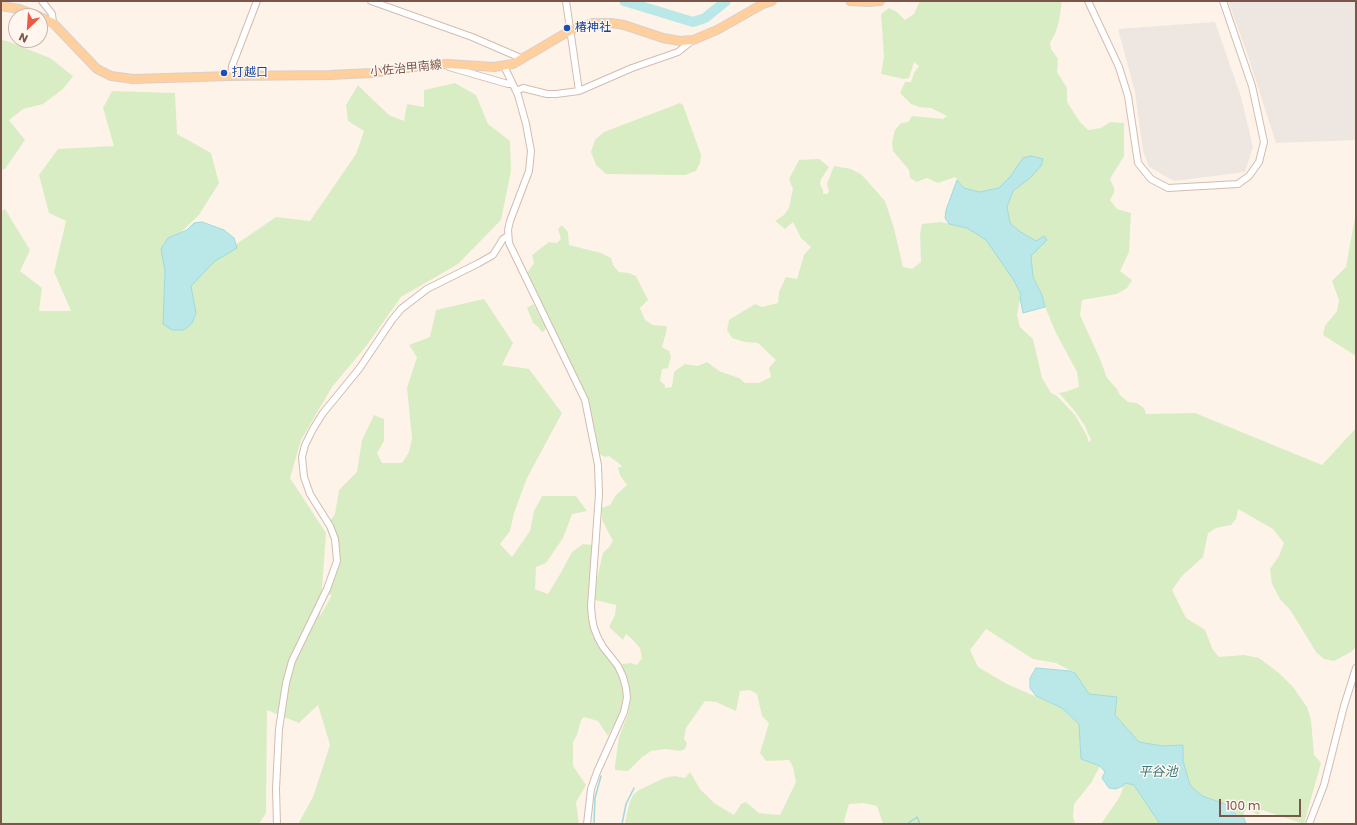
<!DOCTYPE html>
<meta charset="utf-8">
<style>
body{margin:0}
#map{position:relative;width:1357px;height:825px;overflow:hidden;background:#fef3e8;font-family:Poppins,sans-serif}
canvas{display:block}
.frame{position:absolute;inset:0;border:2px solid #7a5549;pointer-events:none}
.north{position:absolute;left:8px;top:8px;width:40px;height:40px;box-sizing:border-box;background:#fff7ef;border:1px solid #cab6ad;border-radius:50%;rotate:205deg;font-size:11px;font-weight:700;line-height:16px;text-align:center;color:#7a5549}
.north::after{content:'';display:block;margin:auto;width:14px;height:18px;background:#ef5845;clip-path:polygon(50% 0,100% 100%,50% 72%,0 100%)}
.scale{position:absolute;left:1219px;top:799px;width:82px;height:18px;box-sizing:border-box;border:2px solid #7a5549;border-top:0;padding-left:5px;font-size:12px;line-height:14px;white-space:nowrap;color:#7a5549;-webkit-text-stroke:3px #fff7ef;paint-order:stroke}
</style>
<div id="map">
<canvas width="1357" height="825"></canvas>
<div class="frame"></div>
<div class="north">N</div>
<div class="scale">100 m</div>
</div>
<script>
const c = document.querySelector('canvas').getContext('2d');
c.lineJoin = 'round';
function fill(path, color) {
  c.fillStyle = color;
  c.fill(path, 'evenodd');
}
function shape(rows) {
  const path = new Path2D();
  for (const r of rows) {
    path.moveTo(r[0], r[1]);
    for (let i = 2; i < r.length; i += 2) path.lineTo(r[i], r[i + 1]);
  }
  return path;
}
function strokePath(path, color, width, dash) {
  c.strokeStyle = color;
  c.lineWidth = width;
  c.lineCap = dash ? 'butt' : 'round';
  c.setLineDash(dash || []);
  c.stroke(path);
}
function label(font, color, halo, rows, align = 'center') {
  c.font = font + ' Poppins,"Noto Sans JP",sans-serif';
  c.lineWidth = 3;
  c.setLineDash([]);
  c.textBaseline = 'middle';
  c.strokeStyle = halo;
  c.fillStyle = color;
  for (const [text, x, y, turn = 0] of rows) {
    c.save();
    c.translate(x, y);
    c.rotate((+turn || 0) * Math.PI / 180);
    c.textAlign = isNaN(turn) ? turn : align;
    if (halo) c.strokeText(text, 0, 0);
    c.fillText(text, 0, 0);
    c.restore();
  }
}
fill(shape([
 [1228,1,1356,1,1356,140,1276,143,1247,53],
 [1215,22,1241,97,1253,147,1245,172,1174,181,1149,167,1143,151,1135,92,1118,29]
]), '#eee6e1');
fill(shape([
 [920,1,1062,1,1059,21,1055,34,1050,43,1051,49,1058,59,1057,72,1067,88,1067,102,1080,122,1088,130,1101,128,1110,122,1124,123,1124,156,1110,179,1114,188,1114,193,1110,200,1117,209,1131,213,1129,252,1120,271,1132,280,1127,288,1117,294,1082,300,1080,315,1100,359,1107,378,1117,389,1120,395,1128,402,1137,403,1144,408,1146,414,1195,413,1322,465,1356,428,1356,647,1351,652,1334,661,1324,659,1316,652,1291,611,1280,599,1272,584,1270,569,1279,556,1284,543,1273,529,1238,509,1236,519,1231,525,1216,528,1208,533,1203,557,1182,576,1172,590,1186,618,1205,630,1213,650,1219,657,1244,655,1259,658,1279,673,1293,687,1307,707,1311,720,1314,755,1321,763,1304,824,1262,810,1258,815,1247,808,1243,815,1237,816,1228,805,1202,796,1190,785,1183,761,1183,745,1163,746,1139,742,1115,715,1117,697,1089,694,1075,673,1056,663,1033,659,986,629,970,650,978,667,1007,684,1062,708,1079,724,1081,759,1100,766,1091,783,1074,804,1073,817,1075,824,883,824,877,806,864,803,849,804,844,821,847,824,625,824,629,804,633,795,639,790,664,778,675,776,685,778,690,772,700,789,714,803,734,815,741,804,746,802,759,813,780,815,796,782,793,767,789,760,766,761,760,753,769,723,762,716,757,694,750,690,740,691,736,711,716,702,705,701,686,728,684,739,687,743,685,749,680,751,666,749,651,751,642,757,628,771,615,770,615,765,619,737,628,714,631,697,628,683,622,664,631,663,637,665,642,658,640,648,633,640,626,634,623,640,609,627,615,615,616,605,595,600,594,597,596,583,603,553,609,547,613,541,602,520,602,508,610,505,616,495,627,485,620,475,618,468,622,466,609,456,605,457,599,454,595,431,586,399,527,273,534,263,532,255,549,242,557,243,561,239,558,229,562,225,568,232,569,245,601,253,611,258,613,265,619,272,629,273,636,276,648,300,640,308,645,320,653,325,667,326,666,333,662,347,669,351,671,357,668,368,662,369,660,381,665,385,665,388,672,387,674,372,685,364,697,366,707,362,719,371,739,378,745,383,759,383,771,377,769,368,776,360,758,343,745,342,732,338,727,330,729,320,755,304,762,307,778,303,779,292,786,277,797,279,804,255,811,247,801,238,793,222,785,229,775,221,784,215,789,208,793,189,789,179,799,160,819,159,829,167,821,179,820,184,823,190,823,194,827,194,829,191,827,184,834,166,851,169,861,174,885,201,894,228,903,267,912,269,921,262,920,235,922,224,941,222,967,228,986,240,1013,279,1021,294,1017,315,1020,327,1033,339,1042,378,1051,393,1057,396,1075,415,1087,436,1089,443,1091,440,1085,426,1074,410,1059,393,1068,391,1079,387,1077,372,1056,333,1045,307,1042,295,1033,277,1031,256,1047,240,1036,241,1019,231,1010,223,1007,207,1013,191,1030,178,1023,158,1010,177,999,188,979,192,964,188,955,177,938,183,927,178,917,182,910,178,909,170,893,151,892,142,895,130,901,123,908,122,912,116,943,119,947,116,931,108,919,107,911,104,900,93,905,82,911,82,914,73,919,66,914,62,909,78,904,79,881,74,884,57,881,14,889,8,897,12,905,20,914,14],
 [1,40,7,41,50,58,73,76,63,89,43,104,23,109,9,120,25,140,5,169,1,170],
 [455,83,476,95,488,124,510,141,511,171,501,220,458,264,401,297,367,345,332,387,301,440,290,478,326,533,320,616,332,595,327,594,339,563,330,521,335,514,339,490,357,472,362,440,374,415,384,419,384,441,377,453,382,463,402,463,409,452,412,438,407,388,417,357,409,345,430,337,436,310,484,299,513,343,502,365,529,369,562,413,527,478,514,513,510,531,500,544,512,557,530,531,534,511,542,496,576,496,587,511,572,514,563,538,546,563,536,567,535,589,548,594,559,576,572,552,583,544,593,545,589,613,593,636,602,651,612,662,623,685,623,707,608,736,598,721,584,717,581,720,577,735,573,742,573,766,586,785,576,802,579,824,298,824,313,797,330,745,318,705,299,723,267,710,266,813,259,824,1,824,1,211,5,209,30,250,20,271,42,288,39,311,71,311,54,272,66,221,49,213,39,175,58,149,114,146,103,108,112,91,175,93,177,134,211,153,219,183,199,215,179,234,163,244,182,329,195,317,185,286,210,262,276,217,310,221,356,154,364,131,348,121,346,105,358,85,369,96,389,115,404,121,407,104,424,107,424,90],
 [680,103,683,105,701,155,700,163,696,171,685,175,606,174,596,165,591,152,595,140,604,132],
 [1356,212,1356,356,1323,335,1325,326,1337,311,1339,300,1332,281,1346,267],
 [533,304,546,327,544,332,541,331,538,327,533,323,527,308],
 [1125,783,1134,785,1160,824,1101,824,1119,798]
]), '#d9edc4');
const water = shape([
 [1031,156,1043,159,1041,166,1030,178,1013,191,1007,207,1010,223,1019,231,1036,241,1044,236,1047,240,1031,256,1033,277,1042,295,1045,307,1023,313,1020,298,1021,294,1013,279,986,240,967,228,949,224,945,218,946,210,957,180,964,188,979,192,999,188,1010,177,1023,158,1031,156],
 [202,222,224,230,234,238,237,248,215,261,191,286,196,313,192,323,184,330,172,330,163,324,165,271,161,249,168,238,187,230,194,223,202,222],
 [1036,668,1070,671,1075,673,1089,694,1117,697,1115,715,1139,742,1163,746,1183,745,1183,761,1190,785,1202,796,1228,805,1237,816,1243,815,1246,824,1160,824,1134,785,1125,783,1123,786,1116,789,1109,788,1102,778,1105,772,1100,766,1081,759,1079,724,1062,708,1036,696,1030,688,1030,678,1036,668]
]);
fill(water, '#bae8e9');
strokePath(water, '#9fd9dc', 1);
strokePath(shape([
 [594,824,595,798,601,776],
 [622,824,626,804,634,788],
 [907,824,917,817,920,824]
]), '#9fd9dc', 1.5);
strokePath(shape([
 [624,1,693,22,705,18,726,1]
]), '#bae8e9', 10);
const minor = shape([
 [42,1,52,14,53,23],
 [371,1,472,37,523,59],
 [566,1,579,91],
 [1088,1,1119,67,1128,96,1138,163,1151,179,1168,188,1238,184,1249,176,1259,162,1264,142,1252,86,1223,1],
 [448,65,449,67,508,84,512,84],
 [504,66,518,95,526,124,531,151,529,171,510,221,508,230,509,243,585,400,598,465,599,494,591,606,592,618,594,628,598,638,603,647,618,666,623,677,626,688,627,698,624,712,597,772,591,789,587,824],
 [231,76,232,66,257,1],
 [516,91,523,88,547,94,556,94,579,91,632,68,678,52,693,40],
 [277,824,276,789,279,729,286,683,292,661,327,589,337,561,335,539,330,526,310,494,304,477,302,457,305,445,313,429,323,413,359,369,392,320,401,309,427,289,479,263,493,255,503,239,508,236],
 [1309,824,1324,785,1344,706,1356,668]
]);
const major = shape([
 [850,1,867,2,880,1],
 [1,6,19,9,38,16],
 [40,17,53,23,97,69,111,76,133,79,231,76,330,75,371,73,428,65,448,64,494,67,513,64,571,30,593,23,611,23,624,25,663,38,680,41,693,40,717,30,763,4,772,1]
]);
strokePath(minor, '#d4bbaf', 8);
strokePath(major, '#dacfcc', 10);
strokePath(minor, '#fff', 6);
strokePath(major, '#ffcf9d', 8);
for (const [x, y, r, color] of [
 [567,28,4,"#1a4fb4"],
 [224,73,4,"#1a4fb4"]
]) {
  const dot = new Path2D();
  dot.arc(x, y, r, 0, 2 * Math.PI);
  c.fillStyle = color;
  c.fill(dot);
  strokePath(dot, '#fff7ef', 1.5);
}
label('12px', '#164399', '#fff7ef', [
 ["椿神社",575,28],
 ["打越口",232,73]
], 'left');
label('12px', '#7a5549', '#fff7ef', [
 ["小佐治甲南線",406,69,-6]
]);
label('italic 13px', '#3b7c80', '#fff7ef', [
 ["平谷池",1158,773]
]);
</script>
